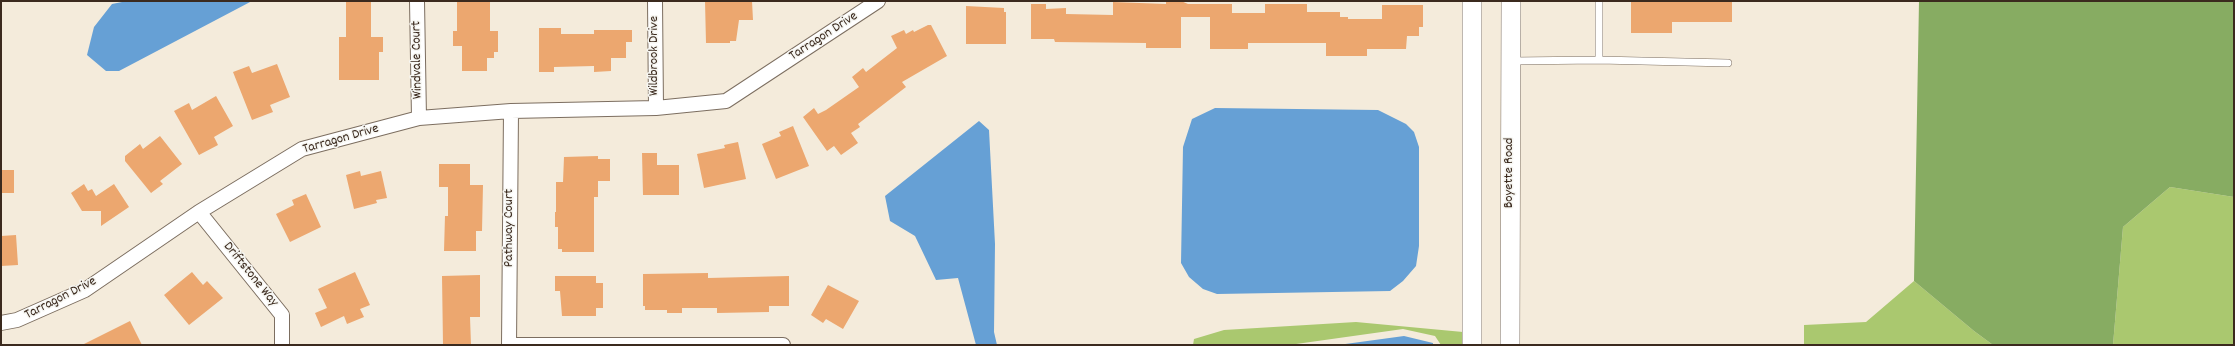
<!DOCTYPE html>
<style>
body{margin:0}
#map{position:relative;width:2235px;height:346px;overflow:hidden;background:#f4ebdb;font-family:Dekko,sans-serif}
canvas{display:block}
.frame{position:absolute;inset:0;border:2px solid #3b2a1e;pointer-events:none}
</style>
<div id="map">
<canvas width="2235" height="346"></canvas>
<div class="frame"></div>
</div>
<script>
const c = document.querySelector('canvas').getContext('2d');
c.lineJoin = 'round';
function fill(path, color) {
  c.fillStyle = color;
  c.fill(path, 'evenodd');
}
function shape(rows) {
  const path = new Path2D();
  for (const r of rows) {
    path.moveTo(r[0], r[1]);
    for (let i = 2; i < r.length; i += 2) path.lineTo(r[i], r[i + 1]);
  }
  return path;
}
function strokePath(path, color, width, dash) {
  c.strokeStyle = color;
  c.lineWidth = width;
  c.lineCap = dash ? 'butt' : 'round';
  c.setLineDash(dash || []);
  c.stroke(path);
}
function label(font, color, halo, rows, align = 'center') {
  c.font = font + ' Dekko,sans-serif';
  c.lineWidth = 3;
  c.setLineDash([]);
  c.textBaseline = 'middle';
  c.strokeStyle = halo;
  c.fillStyle = color;
  for (const [text, x, y, turn = 0] of rows) {
    c.save();
    c.translate(x, y);
    c.rotate((+turn || 0) * Math.PI / 180);
    c.textAlign = isNaN(turn) ? turn : align;
    if (halo) c.strokeText(text, 0, 0);
    c.fillText(text, 0, 0);
    c.restore();
  }
}
fill(shape([
 [2170,187,2234,197,2234,345,2113,345,2123,227],
 [1914,281,1974,331,1993,345,1804,345,1804,325,1866,322],
 [1356,322,1463,332,1463,345,1441,345,1435,336,1403,329,1289,345,1193,345,1194,339,1224,330]
]), '#aac86f');
fill(shape([
 [1919,1,2234,1,2234,197,2170,187,2123,227,2113,345,1993,345,1974,331,1914,281]
]), '#87ac62');
fill(shape([
 [127,1,252,1,119,71,106,71,87,55,94,27,112,4],
 [1215,108,1378,110,1406,124,1414,132,1419,147,1419,246,1416,266,1403,281,1390,291,1217,294,1203,289,1189,277,1181,263,1183,147,1192,119],
 [979,121,989,130,995,244,994,332,997,345,976,345,958,278,936,280,915,236,890,221,885,196],
 [1404,336,1433,343,1433,345,1338,345]
]), '#66a0d5');
fill(shape([
 [346,1,371,1,371,37,383,37,383,52,379,52,379,80,339,80,339,37,346,37],
 [457,1,490,1,490,31,498,31,498,52,494,52,494,58,487,58,487,71,462,71,462,46,453,46,453,31,457,31],
 [705,1,752,1,753,20,739,20,736,41,730,41,730,43,706,43],
 [1166,1,1181,1,1188,4,1232,4,1232,13,1265,13,1265,4,1307,4,1307,12,1340,12,1340,17,1348,17,1348,19,1382,19,1382,5,1423,5,1423,27,1419,27,1419,36,1407,36,1406,49,1367,49,1367,56,1326,56,1326,43,1248,43,1248,49,1210,49,1210,17,1181,17,1181,48,1146,48,1146,43,1055,42,1054,39,1031,39,1031,4,1046,4,1046,9,1066,8,1066,14,1113,15,1113,2,1166,4],
 [1631,1,1732,1,1732,22,1672,22,1672,33,1631,33],
 [966,6,1004,8,1004,12,1006,12,1006,44,966,44],
 [928,25,931,25,947,56,902,82,906,87,858,124,860,127,851,133,858,143,841,155,834,146,827,151,803,117,814,108,818,114,826,110,859,87,852,77,863,68,866,72,897,48,891,36,904,30,906,34,913,30,914,32],
 [539,28,561,28,561,34,594,34,594,30,632,30,632,42,626,42,626,58,611,58,611,71,594,72,594,66,554,67,554,72,539,72],
 [277,64,290,97,270,105,273,112,252,120,233,72,249,66,252,73],
 [216,96,233,126,214,137,218,145,199,155,174,111,189,103,192,110],
 [793,126,809,166,776,179,762,144,781,136,779,132],
 [160,136,182,164,160,181,163,184,151,193,125,161,125,156,140,144,143,149],
 [738,142,746,179,704,188,697,154,725,148,724,145],
 [642,153,657,153,657,165,679,165,679,195,643,195],
 [598,156,598,159,610,159,610,181,598,181,598,197,594,197,594,252,562,252,562,249,558,249,558,227,555,227,555,212,556,212,556,182,563,182,564,157],
 [439,164,470,164,470,185,483,185,482,231,476,231,476,251,444,251,445,216,448,216,448,187,439,187],
 [1,170,14,170,14,193,1,193],
 [360,171,361,176,381,171,387,198,376,200,377,203,354,209,346,175],
 [84,184,88,191,92,189,96,196,114,184,129,207,101,226,101,211,82,211,71,193],
 [306,194,321,227,290,242,276,214,294,205,292,200],
 [16,235,18,265,1,266,1,236],
 [192,272,203,285,207,281,223,298,189,325,164,295],
 [355,272,370,305,360,309,364,317,347,324,344,316,321,327,315,313,327,308,318,289],
 [708,273,708,278,789,276,789,306,769,306,769,312,717,313,717,308,682,308,682,313,667,313,667,310,645,310,645,306,643,306,643,274],
 [480,275,480,317,470,317,471,345,443,345,442,276],
 [555,276,596,276,596,283,603,283,603,308,596,308,596,316,562,316,560,291,555,291],
 [828,285,859,301,843,329,826,319,823,323,811,315],
 [130,321,142,345,82,345]
]), '#eca76f');
const service = shape([
 [1599,1,1599,60,1728,63],
 [1512,61,1599,60]
]);
const minor = shape([
 [417,1,419,118],
 [655,1,656,108],
 [511,111,509,345,783,345],
 [199,212,282,315,282,345],
 [1,323,17,320,85,290,199,212,302,149,419,118,511,111,656,108,726,101,878,1]
]);
const secondary = shape([
 [1472,1,1472,345],
 [1510,345,1511,1]
]);
strokePath(service, '#7c6e60', 8);
strokePath(minor, '#7c6e60', 16);
strokePath(secondary, '#7c6e60', 20);
strokePath(service, '#fff', 7);
strokePath(minor, '#fff', 14);
strokePath(secondary, '#fff', 19);
label('14px', '#3b2a1e', '#f6f6f2', [
 ["Tarragon Drive",824,37,-33],
 ["Wildbrook Drive",655,56,-90],
 ["Windvale Court",418,60,-91],
 ["Tarragon Drive",341,140,-16],
 ["Boyette Road",1510,173,-90],
 ["Pathway Court",510,228,-90],
 ["Driftstone Way",250,275,51],
 ["Tarragon Drive",61,299,-27]
]);
</script>
